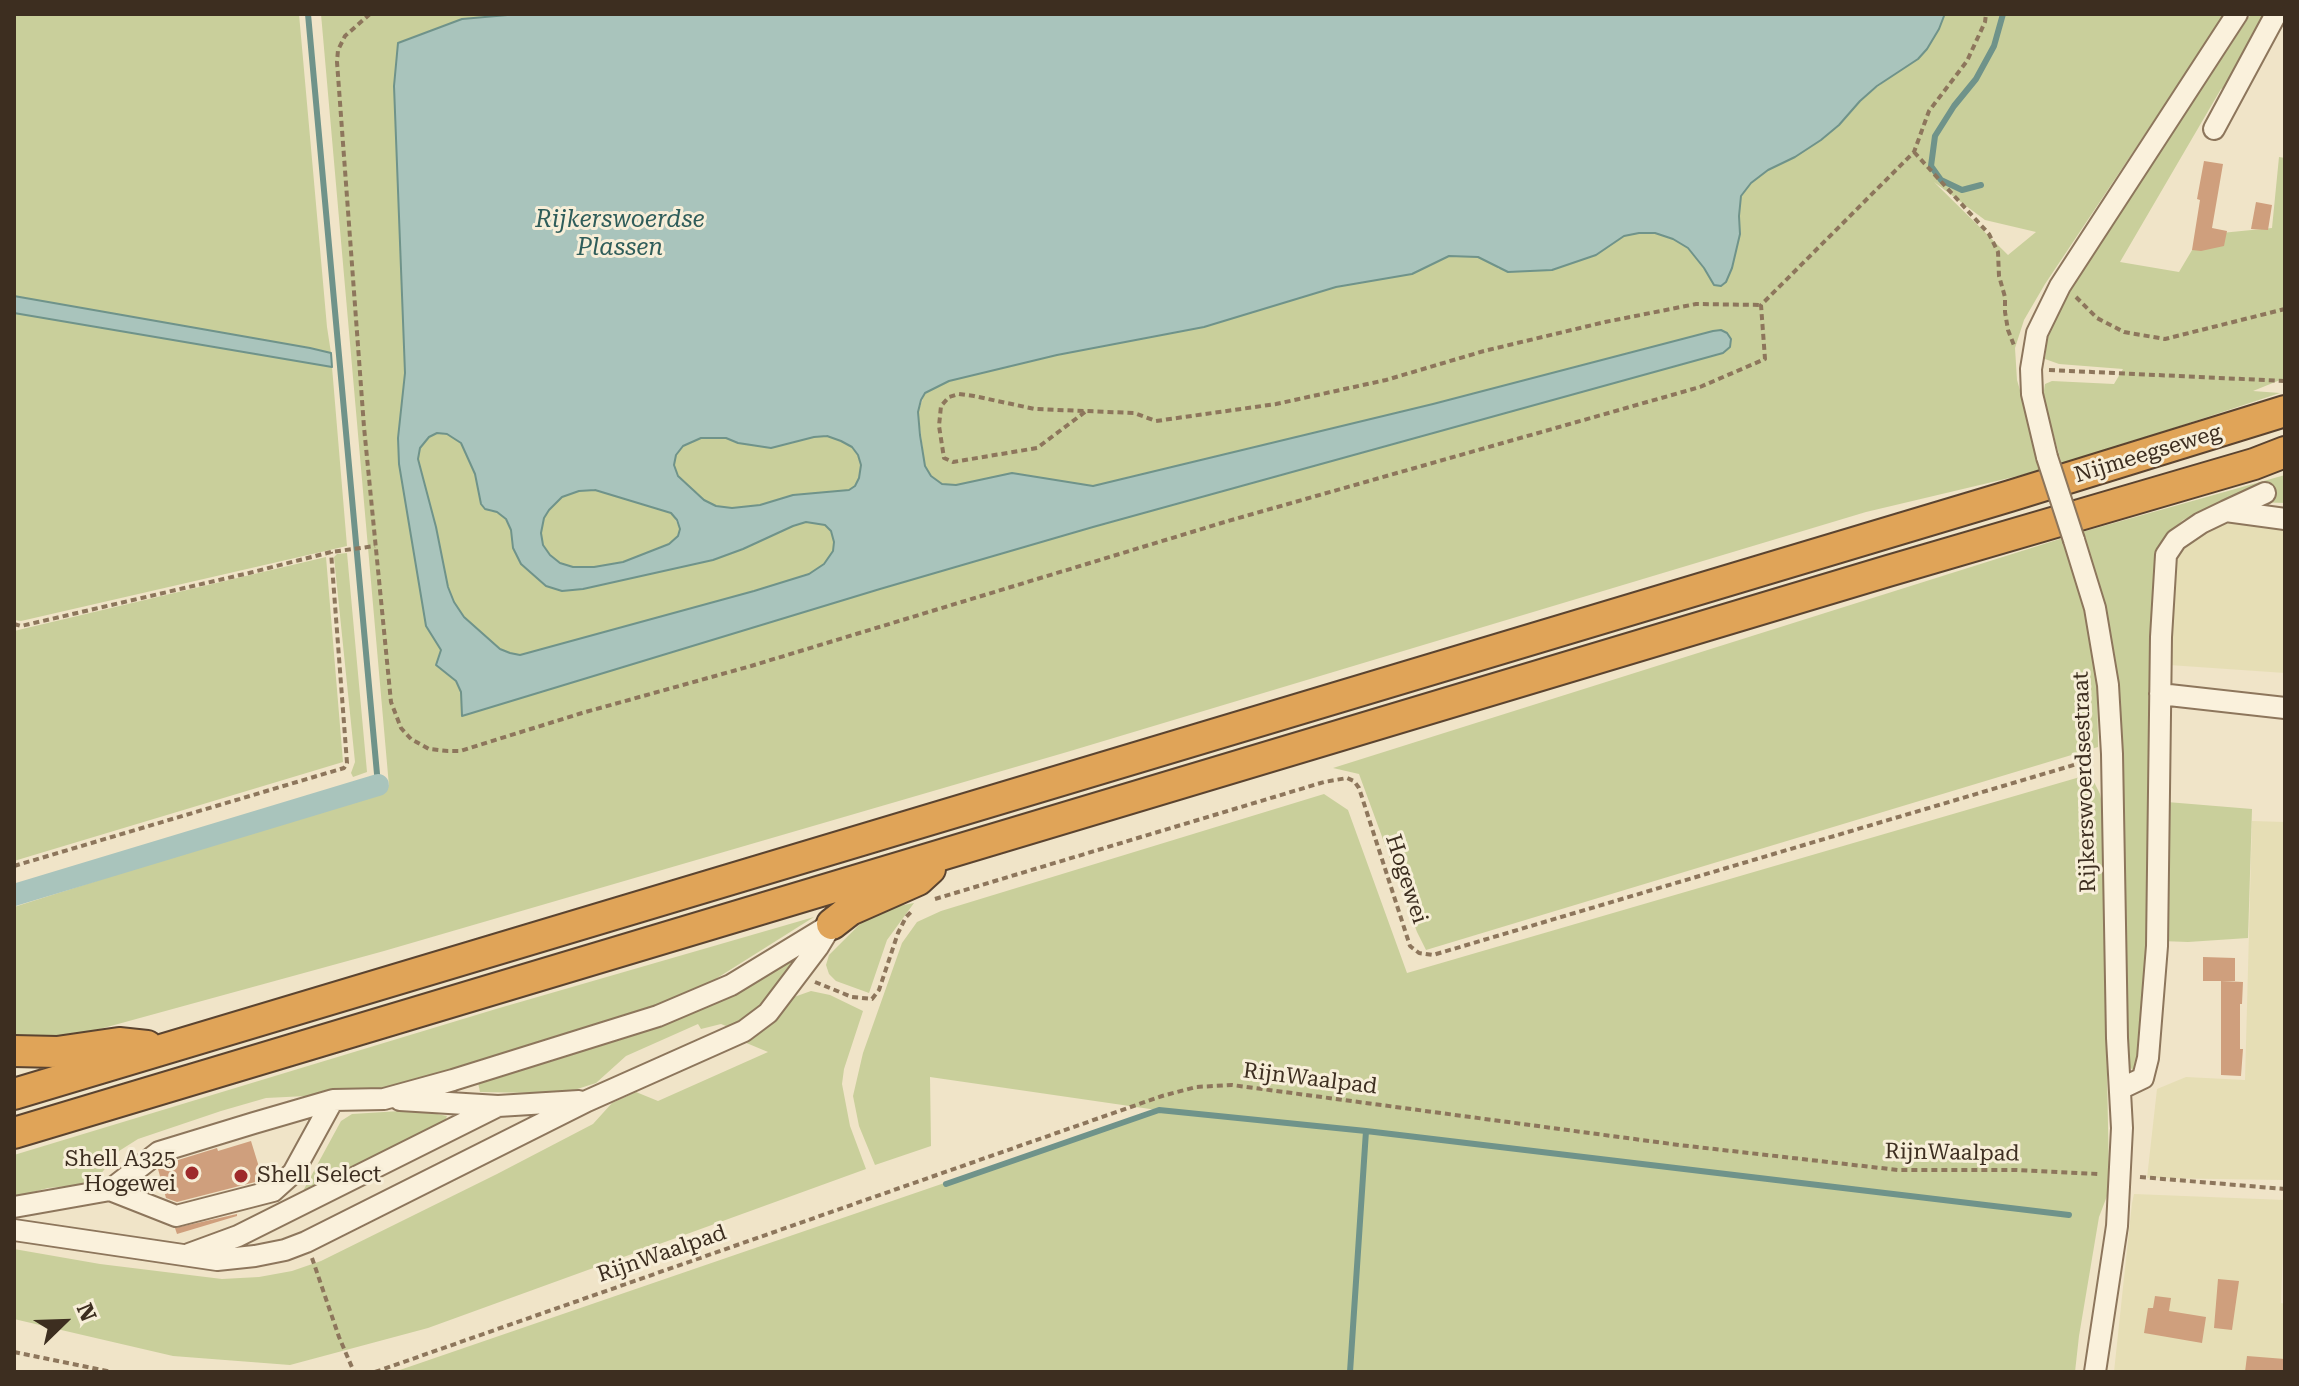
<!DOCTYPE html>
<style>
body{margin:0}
#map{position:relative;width:2299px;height:1386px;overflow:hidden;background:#f0e4c8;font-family:"Roboto Serif",serif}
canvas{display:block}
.frame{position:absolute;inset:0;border:16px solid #3d2e20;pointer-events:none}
.north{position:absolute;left:24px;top:1282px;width:80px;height:80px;-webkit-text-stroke:6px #f7eed8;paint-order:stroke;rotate:67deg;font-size:22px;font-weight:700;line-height:32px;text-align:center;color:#3d2e20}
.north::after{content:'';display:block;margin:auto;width:28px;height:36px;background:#3d2e20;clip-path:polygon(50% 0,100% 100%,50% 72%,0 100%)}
</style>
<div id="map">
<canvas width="2299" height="1386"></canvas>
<div class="frame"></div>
<div class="north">N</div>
</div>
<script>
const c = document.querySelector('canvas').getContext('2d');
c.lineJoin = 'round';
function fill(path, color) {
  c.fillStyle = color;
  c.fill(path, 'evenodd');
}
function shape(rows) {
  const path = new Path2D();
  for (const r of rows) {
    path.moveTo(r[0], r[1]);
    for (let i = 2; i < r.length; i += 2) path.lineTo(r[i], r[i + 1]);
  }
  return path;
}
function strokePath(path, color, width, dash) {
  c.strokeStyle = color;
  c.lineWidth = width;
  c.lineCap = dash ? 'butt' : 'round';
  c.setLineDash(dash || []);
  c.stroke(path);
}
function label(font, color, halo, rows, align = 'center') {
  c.font = font + ' "Roboto Serif",serif';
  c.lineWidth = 6;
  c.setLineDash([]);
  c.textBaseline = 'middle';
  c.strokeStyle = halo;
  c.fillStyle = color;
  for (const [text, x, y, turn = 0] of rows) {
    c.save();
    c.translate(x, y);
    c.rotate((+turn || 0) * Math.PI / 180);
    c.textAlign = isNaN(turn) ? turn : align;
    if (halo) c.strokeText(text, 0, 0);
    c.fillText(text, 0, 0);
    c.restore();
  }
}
fill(shape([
 [2224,521,2285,526,2285,673,2169,665,2170,563,2181,541],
 [2252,821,2285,822,2285,1180,2147,1178,2157,1089,2186,1077,2245,1080],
 [2134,1194,2285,1200,2281,1303,2285,1304,2285,1372,2114,1372,2132,1203]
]), '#e6deb5');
fill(shape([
 [14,14,299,14,327,327,331,353,14,296],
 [321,14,519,14,462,19,394,86,405,373,398,438,399,464,426,626,442,650,436,665,456,681,461,692,463,715,880,589,1093,527,1723,353,1721,330,1713,331,1433,404,1093,486,1013,473,956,485,942,484,931,476,925,466,918,412,925,393,949,381,1057,355,1204,327,1336,287,1412,274,1449,256,1478,257,1491,262,1499,269,1610,245,1624,236,1639,233,1655,233,1673,239,1688,248,1704,268,1714,285,1732,268,1740,234,1739,216,1741,196,1751,183,1768,170,1795,157,1839,125,1860,101,1891,76,1944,16,1944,14,2225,14,2045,284,2024,320,2015,348,2017,380,2043,470,1866,512,1067,752,384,951,67,1038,14,1038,14,907,340,804,389,786],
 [1934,182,1985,220,2036,232,2008,255],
 [2251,14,2283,14,2246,80,2221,89,2120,262,2179,272,2201,235,2272,228,2279,157,2285,158,2285,378,2253,391,2280,393,2062,465,2043,397,2045,384,2052,381,2114,384,2123,369,2059,364,2045,359,2048,333,2061,305,2078,277],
 [14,313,332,367,347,546,21,621,14,620],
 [437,433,453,436,461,443,475,474,481,504,489,511,497,512,506,519,511,530,513,548,521,564,546,586,583,589,713,560,743,549,793,526,806,522,825,525,831,531,835,542,833,551,824,564,809,574,754,591,520,655,510,653,500,649,463,617,454,602,448,586,436,527,418,459,420,448,429,437],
 [827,436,841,441,852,447,858,455,861,465,859,479,855,486,849,490,793,495,760,505,732,508,716,506,704,500,678,476,674,465,676,455,683,446,701,438,726,438,738,443,771,448,814,437],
 [2285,475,2285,503,2224,501,2183,520,2171,531,2162,546,2143,1063,2134,1071,2125,1063,2120,741,2116,663,2108,621,2082,532],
 [595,490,672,513,680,529,678,536,669,544,623,562,594,567,573,567,560,563,550,555,543,545,541,533,544,518,549,510,562,497,579,491],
 [2063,538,2091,628,2097,679,2098,747,1426,950,1417,932,1359,774,1333,768],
 [347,553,367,772,353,777,351,773,355,762,334,557,337,554],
 [326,557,343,762,14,861,14,631],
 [2080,777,2093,780,2100,794,2102,804,2109,1178,2107,1196,2099,1217,2079,1336,2075,1372,394,1372,1157,1110,930,1077,931,1146,875,1165,859,1126,853,1096,863,1053,902,943,917,922,941,911,1324,794,1348,810,1407,973],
 [2167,802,2252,809,2248,938,2188,942,2161,941],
 [914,903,887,940,869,993,836,981,829,974,826,965,829,955,873,911],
 [814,917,706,985,673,1001,628,1017,387,1092,266,1098,221,1111,138,1139,119,1151,96,1180,90,1184,48,1188,14,1197,14,1155,496,1009],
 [794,956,798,961,797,964,750,1018,741,1022,726,1026,721,1024,701,1029,698,1024,626,1056,596,1083,571,1091,535,1093,480,1092,477,1078],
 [811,991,830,995,863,1011,844,1069,842,1084,850,1126,866,1169,428,1328,290,1365,173,1356,14,1319,14,1249,100,1264,222,1279,259,1277,292,1271,321,1261,497,1174,593,1124,612,1103,636,1092,658,1101,768,1052,744,1042,794,997],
 [416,1110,447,1116,445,1121,303,1191,341,1121,352,1114]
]), '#c9cf9b');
const water = shape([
 [519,14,1944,14,1944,16,1939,29,1927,49,1918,59,1877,86,1860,101,1839,125,1821,140,1795,157,1768,170,1751,183,1741,196,1739,216,1740,234,1732,268,1726,282,1721,286,1714,285,1704,268,1688,248,1673,239,1655,233,1639,233,1624,236,1596,255,1552,270,1508,272,1478,257,1449,256,1412,274,1336,287,1204,327,1057,355,949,381,925,393,921,400,918,412,920,435,925,466,931,476,942,484,956,485,1012,473,1093,486,1433,404,1713,331,1721,330,1727,333,1731,339,1730,347,1723,353,1093,527,880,589,462,716,461,692,456,681,436,665,441,650,426,626,399,464,398,438,405,373,394,86,398,43,462,19,519,14],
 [437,433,447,434,461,443,475,474,481,504,485,509,497,512,506,519,511,530,513,548,521,564,546,586,562,591,583,589,713,560,743,549,793,526,806,522,825,525,831,531,834,542,833,551,824,564,809,574,754,591,520,655,510,653,500,649,464,617,454,602,448,587,436,527,418,459,420,448,429,437,437,433],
 [827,436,841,441,852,447,858,455,861,465,859,478,855,486,849,490,793,495,760,505,732,508,716,506,704,500,678,476,674,465,676,455,683,446,701,438,726,438,738,443,771,448,814,437,827,436],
 [595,490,671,513,677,520,680,529,678,536,669,544,623,562,594,567,573,567,560,563,550,555,543,545,541,533,544,518,549,510,562,497,579,491,595,490],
 [14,296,310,348,331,353,332,367,14,313,14,296]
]);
fill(water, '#a9c4bc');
strokePath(water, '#6f938a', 2);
strokePath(shape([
 [308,14,378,785],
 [1981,185,1962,190,1941,180,1931,166,1935,136,1954,106,1976,79,1994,46,2003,14],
 [946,1184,1159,1110,1366,1131,2069,1215],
 [1350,1372,1366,1131]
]), '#6f938a', 6);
strokePath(shape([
 [14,895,378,785]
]), '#a9c4bc', 22);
fill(shape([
 [2204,161,2223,164,2212,228,2227,231,2224,246,2201,251,2192,250,2200,200,2197,199],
 [2256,202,2272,205,2268,230,2251,229],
 [2203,957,2235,958,2235,981,2203,981],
 [2221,981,2243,982,2242,1004,2240,1004,2240,1049,2243,1049,2241,1076,2221,1075],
 [251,1141,263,1180,177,1202,166,1198,158,1169,165,1164,217,1148,218,1151],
 [237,1214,237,1216,177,1234,175,1228],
 [2218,1279,2239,1281,2232,1330,2214,1328],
 [2155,1296,2171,1298,2169,1311,2206,1317,2202,1343,2144,1333,2148,1308,2153,1308],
 [2247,1356,2285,1359,2285,1372,2245,1372]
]), '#cf9f7d');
const minor = shape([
 [2214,129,2276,14],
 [2047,457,2032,394,2031,369,2037,333,2060,286,2237,14],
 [2226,511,2265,493],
 [2074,540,2095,608,2108,685,2112,754,2117,1038,2122,1128,2117,1226,2095,1372],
 [2160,694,2285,708],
 [2120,1089,2143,1078,2148,1058,2157,946,2161,637,2166,555,2176,540,2201,523,2226,511,2285,519],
 [400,1100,498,1106,579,1101],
 [110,1190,176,1216,273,1191,293,1173,333,1100],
 [14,1207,110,1190,159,1152,254,1123,333,1100,384,1099,453,1080,658,1016,731,985,828,926],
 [14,1230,217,1260,255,1256,285,1250,306,1242,587,1101,744,1031,768,1013,818,947,832,924],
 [189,1254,238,1236,498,1106]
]);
const highway = shape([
 [832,924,850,910,918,880,930,869],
 [14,1051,57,1052,119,1043,147,1046],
 [14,1094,2010,496,2285,411],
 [14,1133,1888,571,2254,464,2285,452]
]);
strokePath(minor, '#8d765c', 24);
strokePath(highway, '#5b4430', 34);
strokePath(shape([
 [370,14,345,36,338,50,337,62,364,427,391,702,401,728,411,739,429,749,448,751,460,751,582,713,751,666,1228,521,1700,387,1765,359,1761,305,1914,152,1929,111,1967,61,1985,22,1986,14],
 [1914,152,1989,234,1998,252,1999,276,2005,297,2005,312,2008,330,2015,348],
 [2076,297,2097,318,2124,332,2165,339,2285,309],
 [2049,370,2285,381],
 [1085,412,1037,448,953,462,944,458,939,426,941,406,949,397,959,394,974,396,1035,409,1134,413,1156,421,1276,404,1386,380,1484,351,1605,322,1696,304,1761,305],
 [14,624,21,626,249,573,331,552,375,546],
 [14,866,344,768,347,763,331,552],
 [935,899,1324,782,1347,778,1354,781,1359,788,1410,946,1419,953,1433,955,2094,759],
 [815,982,852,997,872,999,879,990,898,933,906,917,913,910],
 [2140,1177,2285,1189],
 [312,1258,339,1337,354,1372],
 [14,1352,112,1372],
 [375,1372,1162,1096,1196,1087,1232,1085,1679,1145,1898,1170,2016,1170,2099,1174]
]), '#8d765c', 4, [6, 4]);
strokePath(minor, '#faf1dc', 20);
strokePath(highway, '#e0a458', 30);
const minorBridge = shape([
 [2047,457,2074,540]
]);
strokePath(minorBridge, '#8d765c', 24, []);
strokePath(minorBridge, '#faf1dc', 20);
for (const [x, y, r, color] of [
 [192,1173,8,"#9e2a2b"],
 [241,1176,8,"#9e2a2b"]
]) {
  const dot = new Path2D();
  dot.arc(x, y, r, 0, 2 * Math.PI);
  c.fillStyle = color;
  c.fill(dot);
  strokePath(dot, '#f7eed8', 3);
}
label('22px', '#3d2e20', '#f7eed8', [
 ["Nijmeegseweg",2148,454,-17],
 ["Rijkerswoerdsestraat",2085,782,-92],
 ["Hogewei",1406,879,72],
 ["RijnWaalpad",1310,1079,7],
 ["RijnWaalpad",1952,1153,1],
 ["RijnWaalpad",662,1254,-19]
]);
label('22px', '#3d2e20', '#f7eed8', [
 ["Shell A325",176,1160],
 ["Hogewei",176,1185],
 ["Shell Select",257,1176,"left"]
], 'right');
label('italic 24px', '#2f5d5a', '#f7eed8', [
 ["Rijkerswoerdse",620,220],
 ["Plassen",620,248]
]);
</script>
